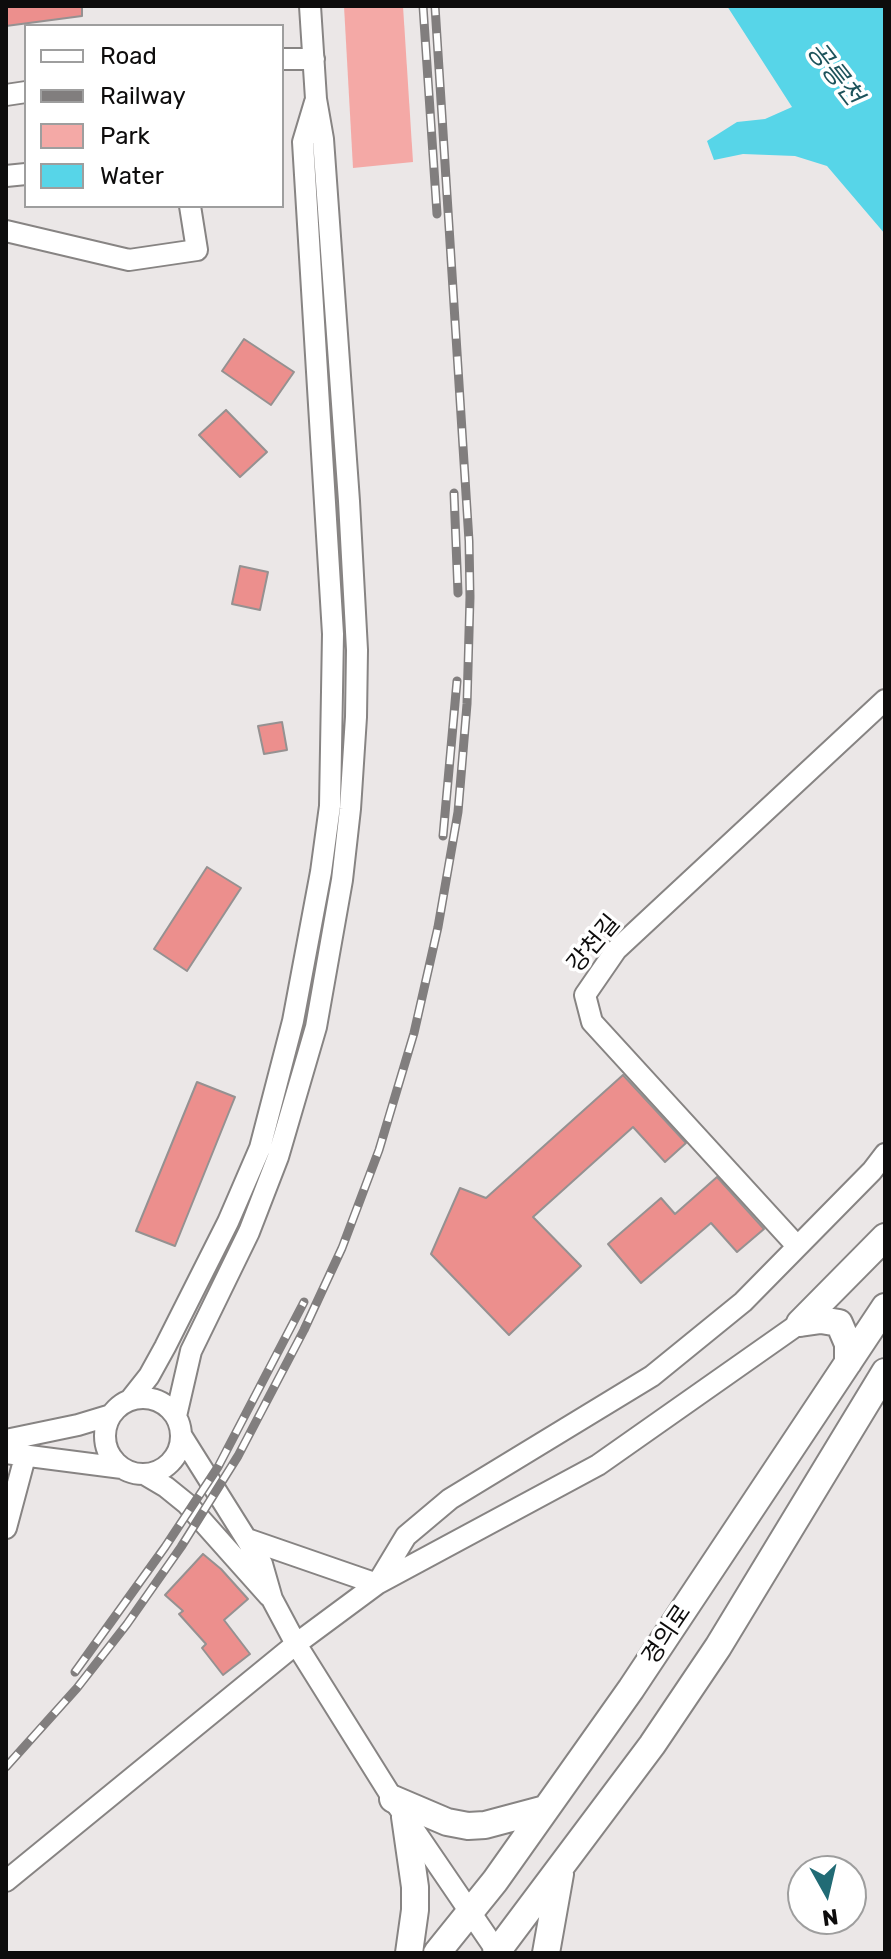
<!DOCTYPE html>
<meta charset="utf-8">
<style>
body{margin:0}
#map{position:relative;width:891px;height:1959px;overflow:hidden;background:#ebe7e7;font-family:Rubik,sans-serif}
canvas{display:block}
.frame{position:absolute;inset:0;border:8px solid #0d0c0c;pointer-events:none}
.legend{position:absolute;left:24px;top:24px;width:260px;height:184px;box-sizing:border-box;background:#fff;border:2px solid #9e9e9e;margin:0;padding:10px 14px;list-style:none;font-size:24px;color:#0d0c0c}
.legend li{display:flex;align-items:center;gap:16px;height:40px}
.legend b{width:40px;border:2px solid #9e9e9e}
.north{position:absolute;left:787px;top:1855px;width:80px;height:80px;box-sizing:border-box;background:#fff;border:2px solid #9e9e9e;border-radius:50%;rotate:172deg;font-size:22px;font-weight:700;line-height:32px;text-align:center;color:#0d0c0c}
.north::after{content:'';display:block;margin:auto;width:28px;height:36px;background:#216b75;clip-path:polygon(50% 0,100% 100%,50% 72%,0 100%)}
</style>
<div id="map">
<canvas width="891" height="1959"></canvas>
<div class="frame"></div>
<ul class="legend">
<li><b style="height:10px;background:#fff"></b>Road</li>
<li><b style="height:10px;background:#817e7e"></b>Railway</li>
<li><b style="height:22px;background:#f4a9a6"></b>Park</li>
<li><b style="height:22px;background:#57d5e8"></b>Water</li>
</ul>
<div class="north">N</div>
</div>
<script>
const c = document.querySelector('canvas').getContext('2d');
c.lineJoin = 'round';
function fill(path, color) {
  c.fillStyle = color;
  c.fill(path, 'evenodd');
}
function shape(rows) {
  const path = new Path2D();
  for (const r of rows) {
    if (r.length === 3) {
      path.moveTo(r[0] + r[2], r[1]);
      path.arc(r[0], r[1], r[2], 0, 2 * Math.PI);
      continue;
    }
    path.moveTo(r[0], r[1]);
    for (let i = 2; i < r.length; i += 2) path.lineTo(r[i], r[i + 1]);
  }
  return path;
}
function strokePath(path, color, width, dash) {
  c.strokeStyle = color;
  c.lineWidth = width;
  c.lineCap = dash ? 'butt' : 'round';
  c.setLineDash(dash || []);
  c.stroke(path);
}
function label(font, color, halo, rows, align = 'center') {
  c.font = font + ' Rubik,"Noto Sans KR",sans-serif';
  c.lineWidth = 7;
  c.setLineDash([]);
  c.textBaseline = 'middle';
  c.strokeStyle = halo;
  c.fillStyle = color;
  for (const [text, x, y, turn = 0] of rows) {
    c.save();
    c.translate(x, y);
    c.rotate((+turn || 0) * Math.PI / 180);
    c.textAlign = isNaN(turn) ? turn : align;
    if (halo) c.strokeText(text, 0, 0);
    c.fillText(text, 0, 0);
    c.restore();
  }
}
fill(shape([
 [344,6,403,6,413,162,353,168]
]), '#f4a9a6');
fill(shape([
 [727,6,885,6,885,234,827,166,795,156,743,154,714,160,707,141,737,122,765,119,792,107]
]), '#57d5e8');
const building = shape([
 [6,6,82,6,82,16,6,26,6,6],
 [244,339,294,372,271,405,222,371,244,339],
 [226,410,267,452,240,477,199,435,226,410],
 [240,566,268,572,260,610,232,604,240,566],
 [282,722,287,750,264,754,258,726,282,722],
 [207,867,241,888,187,971,154,949,207,867],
 [623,1075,686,1143,665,1162,633,1127,533,1217,581,1266,509,1335,431,1254,460,1188,486,1198,623,1075],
 [197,1082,235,1097,175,1246,136,1231,197,1082],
 [717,1177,764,1229,737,1252,711,1223,641,1283,608,1244,661,1198,675,1214,717,1177],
 [203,1554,221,1569,248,1599,224,1620,250,1654,223,1675,202,1648,206,1644,179,1614,183,1611,165,1595,203,1554]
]);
fill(building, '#ec8f8d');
strokePath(building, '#959191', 2);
const minor = shape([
 [282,59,314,59],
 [6,95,26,92],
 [6,176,26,174],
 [6,231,129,260,197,250,190,206],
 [797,1246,592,1022,585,995,616,950,885,700],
 [143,1436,38],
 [130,1400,149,1376,165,1347,228,1222,260,1148,293,1021,321,872,330,806,333,634,303,142,315,102],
 [176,1416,191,1351,249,1232,278,1157,316,1027,342,880,350,809,356,717,357,650,349,501,323,139,316,99,310,6],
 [181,1435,262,1564,272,1599,296,1644,393,1799,498,1953],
 [6,1440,78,1425,111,1415],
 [6,1453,122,1468],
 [144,1474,166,1487,187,1504,269,1596],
 [6,1528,25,1457],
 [247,1539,377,1584,406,1536,450,1499,652,1376,743,1302,872,1171,885,1154],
 [6,1881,296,1644,377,1584,598,1465,800,1323]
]);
const major = shape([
 [800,1323,885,1237],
 [800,1323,821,1320,839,1323,848,1344,848,1363],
 [393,1799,447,1822,468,1826,485,1825,545,1809],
 [405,1817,415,1887,415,1910,409,1953],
 [437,1953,495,1881,631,1689,885,1307],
 [496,1953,652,1745,718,1647,885,1372],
 [546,1953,560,1874]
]);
strokePath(minor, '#878483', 24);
strokePath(major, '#878483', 30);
strokePath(minor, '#fff', 20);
strokePath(major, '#fff', 26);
const rail = shape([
 [423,6,437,214],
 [454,493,458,593],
 [443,836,457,681],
 [75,1672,165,1547,218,1467,304,1302],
 [6,1767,77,1688,127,1624,181,1547,238,1456,304,1330,342,1248,379,1150,414,1033,438,927,458,812,467,704,470,597,469,541,435,6]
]);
strokePath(rail, '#817e7e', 9);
strokePath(rail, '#fff', 6, [18]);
label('24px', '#0d0c0c', '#fff', [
 ["강천길",594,944,-50],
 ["경의로",667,1635,-56]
]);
label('italic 26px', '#1d535b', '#fff', [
 ["공릉천",834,74,52]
]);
</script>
